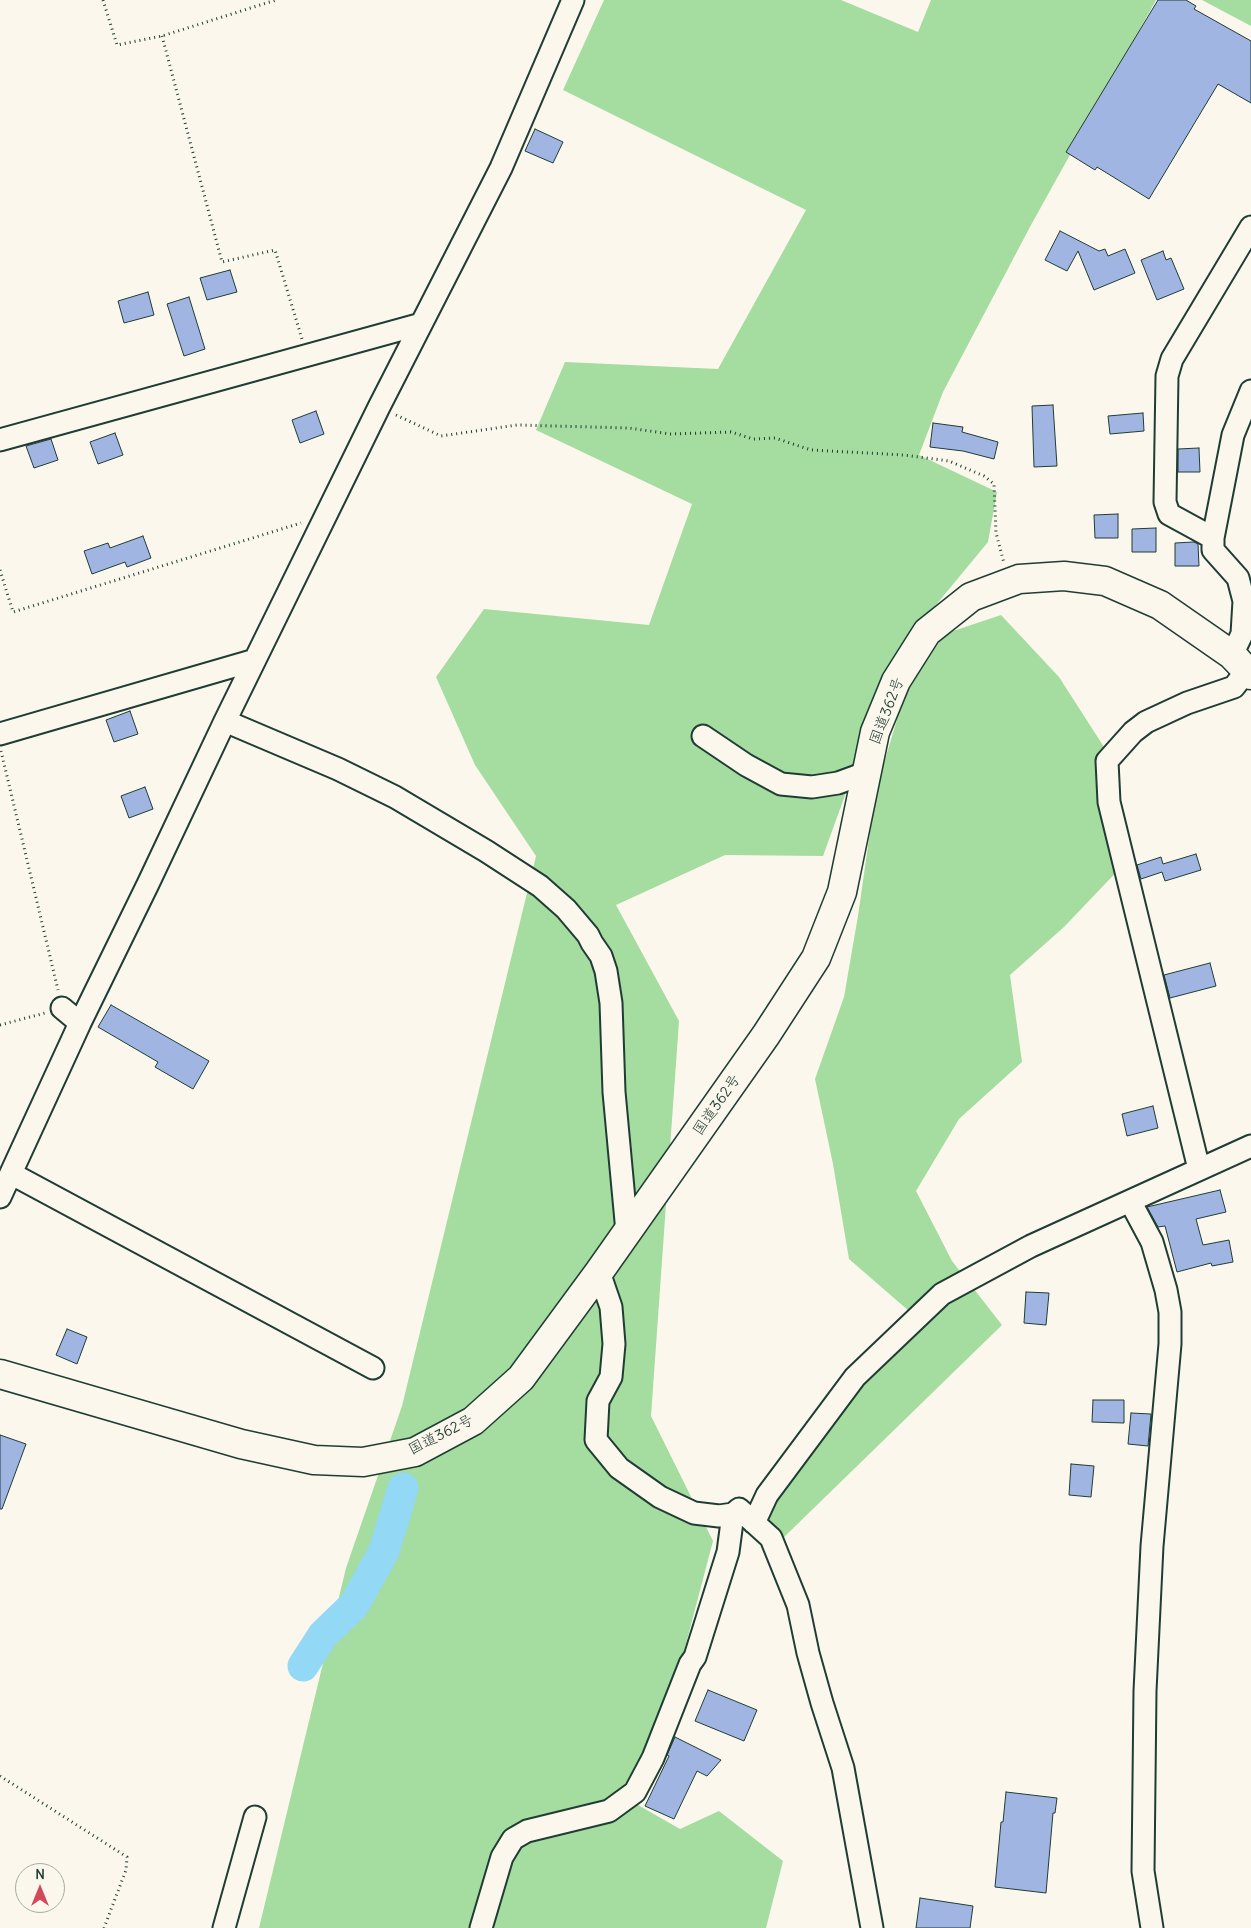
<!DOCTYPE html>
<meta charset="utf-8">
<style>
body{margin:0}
#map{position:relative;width:1251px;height:1928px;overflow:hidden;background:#fbf7ec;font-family:Delius,sans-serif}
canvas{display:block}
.north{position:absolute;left:15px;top:1863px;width:50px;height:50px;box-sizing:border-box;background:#fbf7ec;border:1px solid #a3ada2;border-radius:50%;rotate:0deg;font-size:14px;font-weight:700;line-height:20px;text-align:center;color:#1f3d34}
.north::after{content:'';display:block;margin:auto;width:18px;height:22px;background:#d1495b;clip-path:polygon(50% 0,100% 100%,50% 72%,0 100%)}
</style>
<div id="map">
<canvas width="1251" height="1928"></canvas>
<div class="north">N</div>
</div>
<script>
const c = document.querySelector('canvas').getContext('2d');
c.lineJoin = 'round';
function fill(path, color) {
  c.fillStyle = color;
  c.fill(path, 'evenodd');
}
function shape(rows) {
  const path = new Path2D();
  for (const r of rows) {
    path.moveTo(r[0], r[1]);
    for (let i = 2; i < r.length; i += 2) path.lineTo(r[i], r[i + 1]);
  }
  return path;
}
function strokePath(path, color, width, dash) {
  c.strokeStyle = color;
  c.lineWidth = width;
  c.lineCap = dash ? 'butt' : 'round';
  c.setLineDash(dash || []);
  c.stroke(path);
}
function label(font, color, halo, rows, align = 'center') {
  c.font = font + ' Delius,"Klee One",sans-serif';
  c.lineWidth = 4;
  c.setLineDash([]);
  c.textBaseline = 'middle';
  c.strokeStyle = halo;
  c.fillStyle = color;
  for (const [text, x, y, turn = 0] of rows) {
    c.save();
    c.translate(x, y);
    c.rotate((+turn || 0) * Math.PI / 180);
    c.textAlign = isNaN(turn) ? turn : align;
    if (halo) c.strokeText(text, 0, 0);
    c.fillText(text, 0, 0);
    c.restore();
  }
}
fill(shape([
 [604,0,841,0,918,32,931,0,1156,0,1031,225,943,392,919,455,997,492,988,542,897,652,823,856,725,855,616,905,679,1021,651,1416,713,1541,673,1693,624,1797,680,1829,719,1811,783,1861,766,1928,259,1928,346,1568,402,1406,536,856,475,765,436,677,484,609,649,625,692,504,536,430,565,362,718,369,806,210,563,90],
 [1202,0,1251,0,1251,26],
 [1001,615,1059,677,1104,747,1124,864,1064,927,1010,975,1022,1062,959,1119,916,1191,952,1261,1002,1325,779,1542,767,1522,785,1470,917,1318,849,1259,833,1164,815,1079,844,997,858,916,876,790,904,696,944,634]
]), '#a5dca0');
strokePath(shape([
 [303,1666,323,1635,354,1605,384,1551,403,1488]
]), '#93d8f5', 31);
const building = shape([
 [1158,0,1186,0,1196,6,1194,9,1251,41,1251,103,1218,84,1149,199,1097,167,1095,170,1066,152,1158,0],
 [535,129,563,142,553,163,525,151,535,129],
 [1060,231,1099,251,1105,249,1108,256,1125,249,1135,273,1094,290,1078,251,1067,271,1045,260,1060,231],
 [1163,251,1166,260,1171,258,1184,289,1157,300,1141,260,1163,251],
 [230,270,237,292,207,300,200,278,230,270],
 [148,292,154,315,124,323,118,301,148,292],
 [189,297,205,349,184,356,167,304,189,297],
 [1053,405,1057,466,1034,467,1032,406,1053,405],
 [316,411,324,434,300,443,292,420,316,411],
 [1143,413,1144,431,1110,434,1108,416,1143,413],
 [933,423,963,427,962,432,998,442,994,459,963,451,930,447,933,423],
 [115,433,123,455,98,464,90,442,115,433],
 [51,439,58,460,34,468,26,446,51,439],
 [1199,448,1200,472,1178,472,1178,449,1199,448],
 [1118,514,1118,538,1095,538,1094,515,1118,514],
 [1156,528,1156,552,1132,552,1132,529,1156,528],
 [143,536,151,558,127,567,125,562,92,574,84,551,108,543,110,548,143,536],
 [1194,542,1198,544,1199,566,1175,566,1175,543,1194,542],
 [130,711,138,734,114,742,106,720,130,711],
 [145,787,153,809,129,818,121,796,145,787],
 [1196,854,1201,870,1165,881,1162,872,1141,879,1137,865,1161,857,1163,864,1196,854],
 [1210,963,1216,986,1170,998,1164,975,1210,963],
 [111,1005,209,1061,193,1089,155,1067,158,1062,98,1027,111,1005],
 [1153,1106,1158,1128,1127,1136,1122,1114,1153,1106],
 [1220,1190,1226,1212,1196,1219,1203,1245,1229,1240,1233,1262,1212,1266,1211,1263,1177,1272,1165,1226,1158,1227,1147,1207,1220,1190],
 [1026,1292,1049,1293,1046,1325,1024,1323,1026,1292],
 [67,1329,87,1337,77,1364,56,1355,67,1329],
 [1093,1400,1124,1400,1124,1423,1092,1422,1093,1400],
 [1131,1413,1151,1414,1148,1446,1128,1444,1131,1413],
 [0,1435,26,1444,2,1509,0,1509,0,1435],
 [1071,1464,1094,1466,1091,1497,1069,1495,1071,1464],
 [708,1690,757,1710,744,1741,695,1721,708,1690],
 [675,1737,721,1760,707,1776,697,1771,674,1819,645,1806,669,1756,667,1755,675,1737],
 [1006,1792,1057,1798,1055,1813,1053,1813,1046,1893,995,1887,1001,1822,1003,1822,1006,1792],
 [920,1898,973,1906,970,1928,916,1928,920,1898]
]);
fill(building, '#a1b5e3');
strokePath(building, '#1f3d34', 1);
const minor = shape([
 [0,440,421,324],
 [1213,538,1169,514,1165,502,1167,376,1172,359,1251,227],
 [1232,655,1242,634,1244,601,1238,578,1213,550,1213,538,1233,435,1251,391],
 [225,721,338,769,395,797,486,851,540,886,566,909,588,935,592,943,601,956,606,971,611,1003,614,1092,627,1232],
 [0,734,255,660],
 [703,736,746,765,781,784,812,787,838,783,868,772],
 [62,1008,80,1023],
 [1199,1169,1109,802,1107,761,1133,732,1146,722,1187,703,1234,687,1247,670],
 [12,1174,373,1368],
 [0,1197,80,1023,148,884,225,721,379,407,501,168,573,0],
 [1130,1201,1152,1242,1166,1290,1170,1312,1170,1344,1152,1546,1145,1691,1143,1871,1152,1928],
 [599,1272,611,1307,614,1344,611,1377,598,1401,596,1440,619,1468,660,1497,694,1513,719,1516,733,1514,739,1509,771,1538,798,1605,808,1653,822,1703,843,1768,872,1928],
 [754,1523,767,1495,855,1377,942,1294,1031,1246,1251,1146],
 [224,1928,255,1817],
 [481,1928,502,1857,513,1839,527,1831,609,1811,635,1792,653,1758,690,1664,695,1657,728,1552,733,1514]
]);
const highway = shape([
 [0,1374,241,1444,314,1460,363,1462,415,1452,473,1421,521,1378,599,1272,766,1035,816,958,842,892,875,732,896,681,927,632,971,597,1019,579,1064,576,1105,581,1160,605,1232,655,1251,675]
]);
strokePath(minor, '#1f3d34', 25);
strokePath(highway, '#1f3d34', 31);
strokePath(shape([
 [103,0,117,45,162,36,276,0],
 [162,36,222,262,275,250,302,339],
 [396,415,441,436,517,425,629,428,670,434,731,432,753,439,775,438,811,450,904,455,949,461,984,476,994,484,996,533,1004,563],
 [0,570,13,612,301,523],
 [1,751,58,990],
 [0,1025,45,1013],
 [0,1776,127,1857,126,1870,104,1928]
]), '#1f3d34', 3, [1, 4]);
strokePath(minor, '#fbf7ec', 21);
strokePath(highway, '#fbf7ec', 28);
label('15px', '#1f3d34', '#fbf7ec', [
 ["国道362号",887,711,-69],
 ["国道362号",717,1105,-55],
 ["国道362号",441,1435,-27]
]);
</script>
